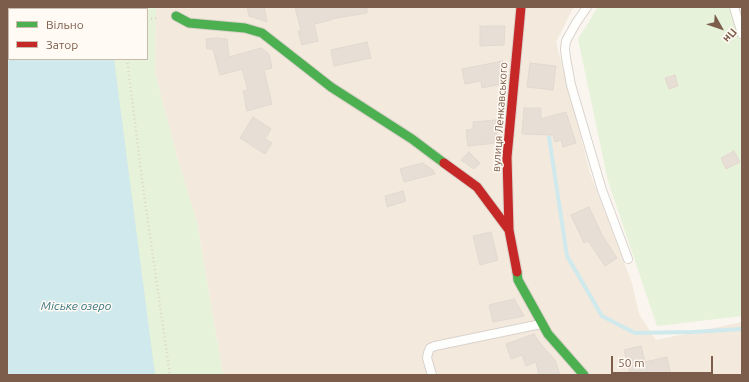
<!DOCTYPE html>
<meta charset="utf-8">
<style>
body{margin:0}
#map{position:relative;width:749px;height:382px;overflow:hidden;background:#faf6ef;font-family:Ubuntu,sans-serif}
canvas{display:block}
.frame{position:absolute;inset:0;border:8px solid #7c5c4a;pointer-events:none}
.legend{position:absolute;left:8px;top:8px;width:140px;height:52px;box-sizing:border-box;background:#fffaf3;border:1px solid #cbbbaf;margin:0;padding:5px 7px;list-style:none;font-size:12px;color:#7c5c4a}
.legend li{display:flex;align-items:center;gap:8px;height:20px}
.legend b{width:20px;border:1px solid #cbbbaf}
.north{position:absolute;left:701px;top:8px;width:40px;height:40px;-webkit-text-stroke:3px #fffaf3;paint-order:stroke;rotate:130deg;font-size:11px;font-weight:700;line-height:16px;text-align:center;color:#7c5c4a}
.north::after{content:'';display:block;margin:auto;width:14px;height:18px;background:#7c5c4a;clip-path:polygon(50% 0,100% 100%,50% 72%,0 100%)}
.scale{position:absolute;left:611px;top:356px;width:102px;height:18px;box-sizing:border-box;border:2px solid #7c5c4a;border-top:0;padding-left:5px;font-size:12px;line-height:14px;white-space:nowrap;color:#7c5c4a;-webkit-text-stroke:3px #fffaf3;paint-order:stroke}
</style>
<div id="map">
<canvas width="749" height="382"></canvas>
<div class="frame"></div>
<ul class="legend">
<li><b style="height:5px;background:#4caf50"></b>Вільно</li>
<li><b style="height:5px;background:#c62828"></b>Затор</li>
</ul>
<div class="north">Пн</div>
<div class="scale">50 m</div>
</div>
<script>
const c = document.querySelector('canvas').getContext('2d');
c.lineJoin = 'round';
function fill(path, color) {
  c.fillStyle = color;
  c.fill(path, 'evenodd');
}
function shape(rows) {
  const path = new Path2D();
  for (const r of rows) {
    path.moveTo(r[0], r[1]);
    for (let i = 2; i < r.length; i += 2) path.lineTo(r[i], r[i + 1]);
  }
  return path;
}
function strokePath(path, color, width, dash) {
  c.strokeStyle = color;
  c.lineWidth = width;
  c.lineCap = dash ? 'butt' : 'round';
  c.setLineDash(dash || []);
  c.stroke(path);
}
function label(font, color, halo, rows, align = 'center') {
  c.font = font + ' Ubuntu,sans-serif';
  c.lineWidth = 3;
  c.setLineDash([]);
  c.textBaseline = 'middle';
  c.strokeStyle = halo;
  c.fillStyle = color;
  for (const [text, x, y, turn = 0] of rows) {
    c.save();
    c.translate(x, y);
    c.rotate((+turn || 0) * Math.PI / 180);
    c.textAlign = isNaN(turn) ? turn : align;
    if (halo) c.strokeText(text, 0, 0);
    c.fillText(text, 0, 0);
    c.restore();
  }
}
fill(shape([
 [156,7,575,7,572,10,556,42,591,176,632,283,639,314,656,340,742,322,742,375,223,375,197,222,177,157,155,72]
]), '#f3e9dc');
fill(shape([
 [7,7,156,7,155,72,177,157,197,222,223,375,7,375],
 [9,9,147,9,147,59,9,59],
 [598,7,739,7,742,15,742,316,657,326,608,181,578,39]
]), '#e6f2d9');
fill(shape([
 [7,7,108,7,108,9,9,9,9,59,114,59,155,375,7,375]
]), '#cfe9ec');
strokePath(shape([
 [549,137,567,256,602,316,635,333,693,332,742,329]
]), '#cfe9ec', 4);
const building = shape([
 [247,7,264,7,267,22,249,16,247,7],
 [295,7,367,7,367,13,331,19,331,20,314,24,318,41,302,45,298,31,301,31,295,7],
 [480,26,505,26,504,45,480,46,480,26],
 [217,38,227,39,229,57,261,48,269,54,272,68,264,70,272,104,247,111,243,91,248,90,242,69,220,75,213,49,207,49,206,39,217,38],
 [367,42,371,58,334,66,331,50,367,42],
 [503,61,501,84,482,88,481,81,465,84,462,69,503,61],
 [530,63,556,66,553,90,527,87,530,63],
 [675,75,678,86,669,89,665,78,675,75],
 [524,108,541,108,541,119,566,112,576,143,563,147,561,140,555,142,553,135,522,134,524,108],
 [253,117,271,129,265,139,272,143,265,154,240,138,253,117],
 [496,120,497,127,496,143,468,146,466,130,473,129,473,122,496,120],
 [734,151,740,162,726,169,721,158,734,151],
 [469,152,480,163,474,169,461,160,469,152],
 [423,163,434,171,435,174,404,182,400,169,423,163],
 [403,191,406,201,387,207,385,196,403,191],
 [589,207,602,235,617,258,605,266,588,241,584,243,571,215,589,207],
 [491,232,498,260,480,265,473,236,491,232],
 [514,299,524,316,493,322,489,305,514,299],
 [534,334,539,342,555,360,560,375,539,375,536,362,526,366,522,355,511,359,506,344,534,334],
 [641,346,645,362,667,357,671,375,644,375,644,373,630,375,624,350,641,346]
]);
fill(building, '#e7ded6');
strokePath(building, '#e4d9d0', 1);
const lane = shape([
 [587,7,576,23,566,41,565,49,566,58,571,85,602,190,628,259],
 [734,7,742,34],
 [432,375,427,358,428,353,430,348,435,346,541,324]
]);
const fast = shape([
 [176,16,189,23,245,28,262,33,331,87,412,139,444,163],
 [517,272,518,280,548,334,584,375]
]);
const jam = shape([
 [444,163,477,187,509,230],
 [517,272,509,230,507,157,521,7]
]);
strokePath(lane, '#dad3cd', 10);
strokePath(fast, '#dad2cb', 11);
strokePath(jam, '#dad2cb', 11);
strokePath(shape([
 [123,9,123,7],
 [147,19,159,18],
 [127,59,143,187,170,375]
]), '#ddd5ce', 2.5, [1, 3]);
strokePath(lane, '#fefefd', 8);
strokePath(fast, '#4caf50', 9);
strokePath(jam, '#c62828', 9);
label('11px', '#7c5c4a', '#fffaf3', [
 ["вулиця Ленкавського",500,117,-86]
]);
label('italic 12px', '#3c7682', '#fffaf3', [
 ["Міське озеро",76,306]
]);
</script>
